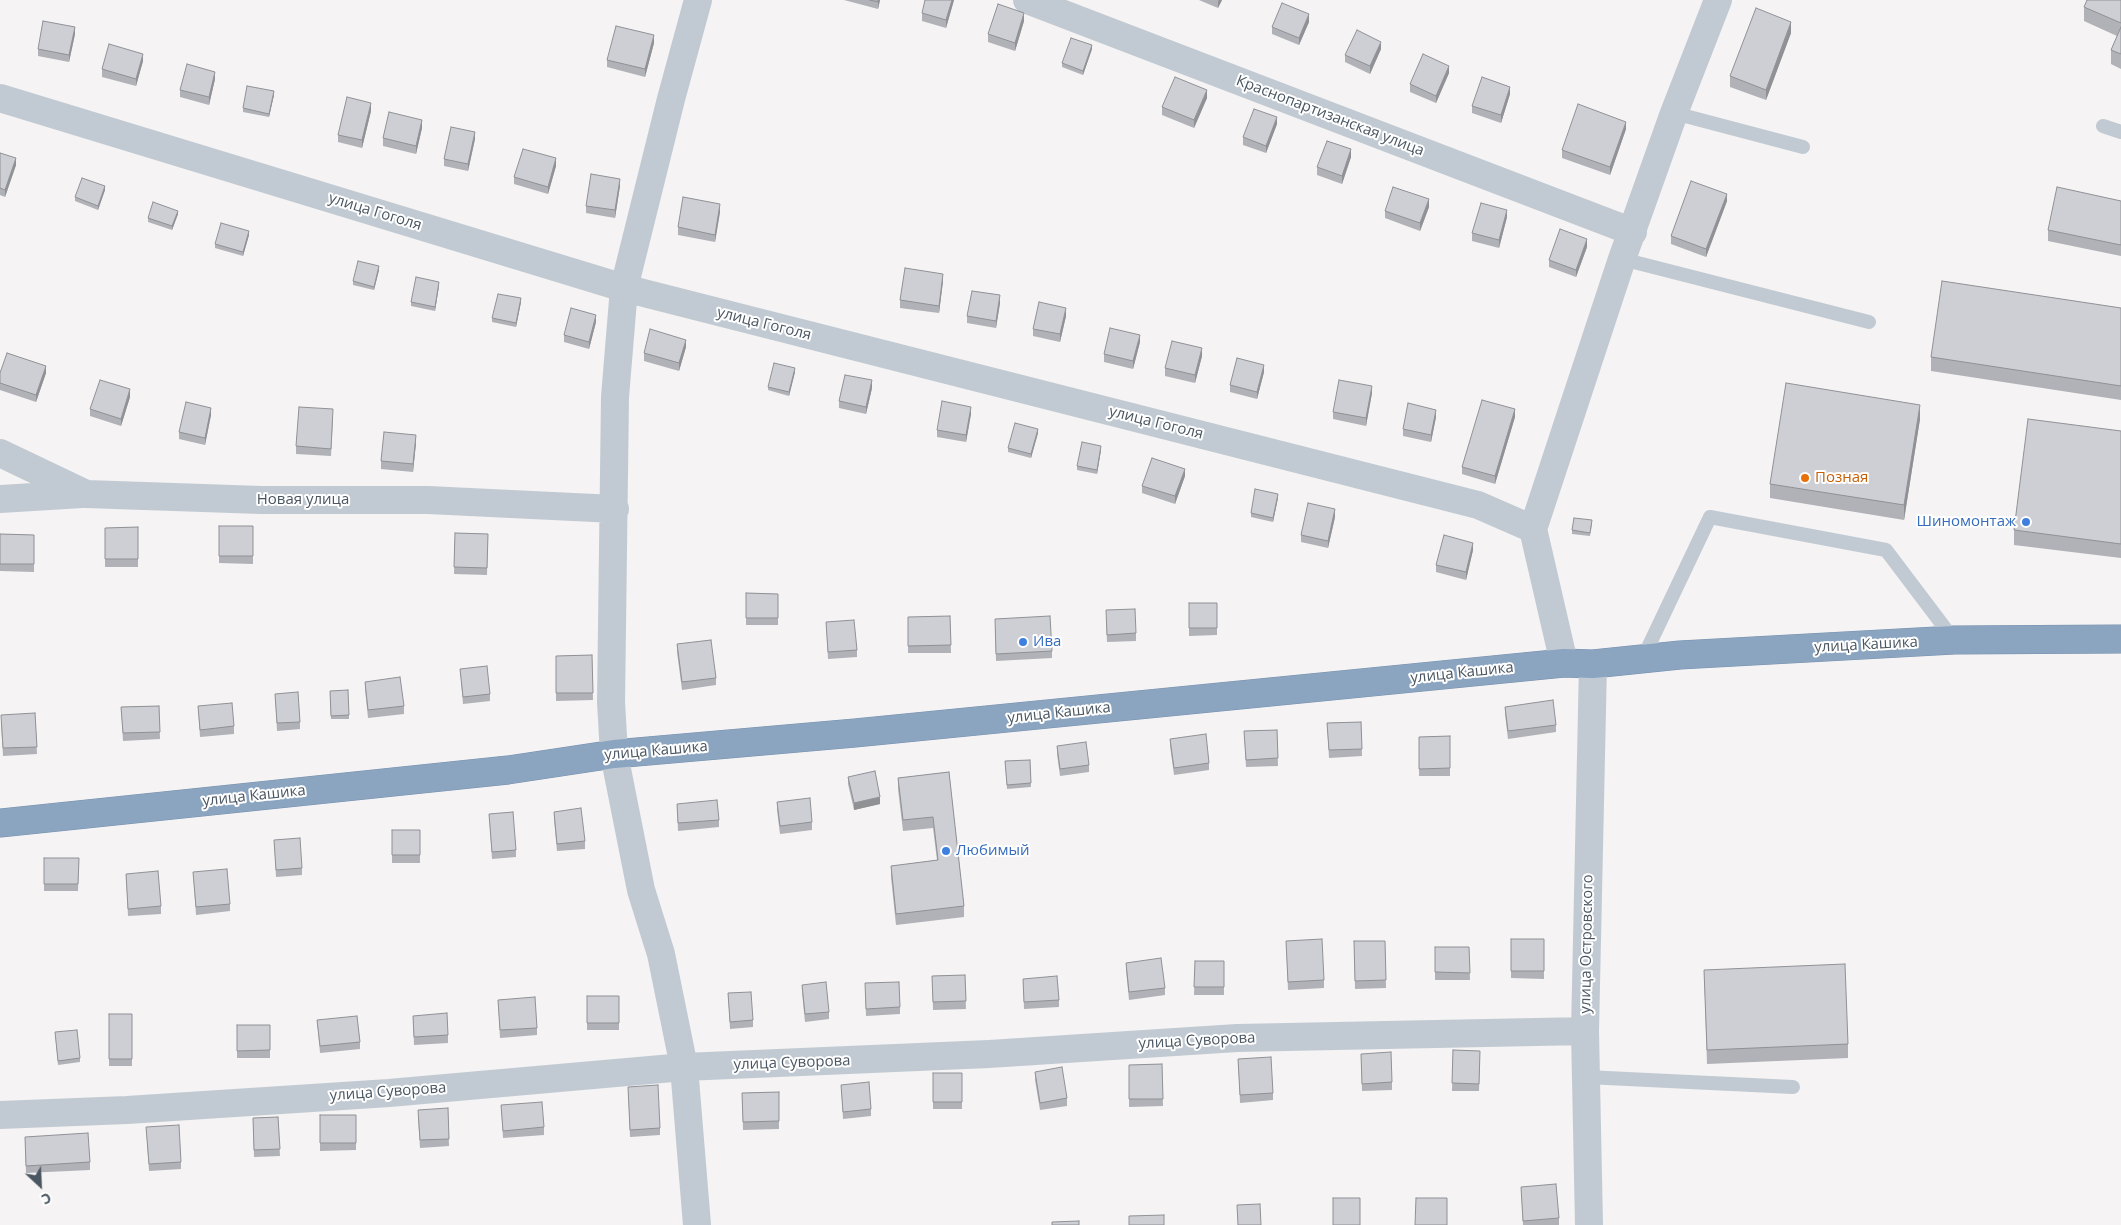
<!DOCTYPE html>
<meta charset="utf-8">
<style>
body{margin:0}
#map{position:relative;width:2121px;height:1225px;overflow:hidden;background:#f5f3f3;font-family:"Open Sans",sans-serif}
canvas{display:block}
.north{position:absolute;left:15px;top:1160px;width:50px;height:50px;-webkit-text-stroke:4px #fff;paint-order:stroke;rotate:155deg;font-size:14px;font-weight:700;line-height:20px;text-align:center;color:#4a5661}
.north::after{content:'';display:block;margin:auto;width:18px;height:22px;background:#4a5661;clip-path:polygon(50% 0,100% 100%,50% 72%,0 100%)}
</style>
<div id="map">
<canvas width="2121" height="1225"></canvas>
<div class="north">С</div>
</div>
<script>
const c = document.querySelector('canvas').getContext('2d');
c.lineJoin = 'round';
function shape(rows) {
  const path = new Path2D();
  for (const r of rows) {
    path.moveTo(r[0], r[1]);
    for (let i = 2; i < r.length; i += 2) path.lineTo(r[i], r[i + 1]);
  }
  return path;
}
function strokePath(path, color, width, dash) {
  c.strokeStyle = color;
  c.lineWidth = width;
  c.lineCap = dash ? 'butt' : 'round';
  c.setLineDash(dash || []);
  c.stroke(path);
}
function fill(path, color) {
  c.fillStyle = color;
  c.fill(path, 'evenodd');
}
function label(font, color, halo, rows, align = 'center') {
  c.font = font + ' "Open Sans",sans-serif';
  c.lineWidth = 4;
  c.setLineDash([]);
  c.textBaseline = 'middle';
  c.strokeStyle = halo;
  c.fillStyle = color;
  for (const [text, x, y, turn = 0] of rows) {
    c.save();
    c.translate(x, y);
    c.rotate((+turn || 0) * Math.PI / 180);
    c.textAlign = isNaN(turn) ? turn : align;
    if (halo) c.strokeText(text, 0, 0);
    c.fillText(text, 0, 0);
    c.restore();
  }
}
const highway = shape([
 [0,823,508,770,614,754,855,733,1564,663,1593,664,1680,655,1954,640,2121,639]
]);
strokePath(highway, '#7690ad', 29);
strokePath(shape([
 [1674,113,1803,147],
 [2103,126,2121,132],
 [1622,259,1869,322],
 [1643,658,1710,517,1886,550,1954,640],
 [1586,1077,1793,1087]
]), '#c1cad2', 14);
strokePath(shape([
 [1027,0,1633,232],
 [0,98,624,288,1478,505,1533,529],
 [0,453,86,494,261,500,428,500,615,509],
 [0,499,82,494],
 [1564,663,1533,529,1622,259,1674,113,1718,0],
 [0,1115,127,1110,389,1093,684,1067,989,1054,1237,1038,1585,1031],
 [697,1225,684,1067,661,954,641,890,614,754,611,702,615,397,624,288,671,99,698,0],
 [1589,1225,1585,1031,1593,664]
]), '#c1cad2', 28);
strokePath(highway, '#8ba5c1', 28);
fill(shape([
 [844,0,880,0,878,9],
 [954,0,946,28,922,21,922,13],
 [1199,0,1222,0,1218,8],
 [2121,0,2121,69,2111,64,2111,50,2117,36,2084,21,2084,7],
 [1024,21,1015,51,988,42,988,34],
 [1309,22,1299,45,1272,34,1272,27],
 [1791,33,1766,100,1730,87,1730,76],
 [75,34,69,62,38,56,38,49],
 [654,43,645,77,607,67,607,60],
 [1092,49,1083,75,1062,67,1062,63],
 [1381,49,1370,74,1345,62,1345,55],
 [143,61,136,86,102,77,102,69],
 [1449,73,1436,103,1410,92,1410,84],
 [215,79,209,105,180,97,180,90],
 [1510,94,1501,123,1472,113,1472,106],
 [274,95,269,117,243,112,243,108],
 [1207,98,1194,128,1162,115,1162,107],
 [371,111,362,148,338,142,338,135],
 [1277,124,1266,153,1243,145,1243,137],
 [422,128,416,154,383,146,383,138],
 [1626,129,1610,175,1562,158,1562,150],
 [475,139,468,171,444,166,444,159],
 [0,153,16,165,5,197,0,195],
 [1351,157,1342,184,1317,175,1317,167],
 [556,166,548,194,514,184,514,177],
 [620,186,615,218,586,213,586,206],
 [105,190,98,210,75,201,75,197],
 [1727,201,1706,257,1671,244,1671,236],
 [2121,201,2121,256,2048,241,2048,230],
 [1429,207,1420,231,1385,218,1385,211],
 [720,212,715,242,678,235,678,227],
 [178,214,172,230,148,222,148,218],
 [1507,217,1499,248,1472,241,1472,233],
 [249,235,243,256,215,248,215,244],
 [1587,247,1576,277,1549,267,1549,260],
 [379,270,374,290,353,285,353,281],
 [943,281,939,313,900,308,900,300],
 [439,286,435,311,411,306,411,302],
 [521,302,516,327,492,322,492,318],
 [1000,303,996,328,967,323,967,316],
 [2121,308,2121,400,1931,371,1931,357],
 [1066,316,1060,342,1033,336,1033,329],
 [596,322,589,349,564,342,564,335],
 [1140,342,1133,369,1104,362,1104,354],
 [686,347,679,371,644,361,644,353],
 [1202,356,1195,383,1165,376,1165,368],
 [795,372,789,396,768,390,768,387],
 [1264,372,1257,399,1230,392,1230,385],
 [0,373,46,373,36,402,0,390],
 [872,388,866,414,839,408,839,401],
 [1372,393,1366,426,1333,419,1333,412],
 [130,397,121,426,90,416,90,409],
 [971,414,966,442,937,437,937,430],
 [211,415,205,445,179,439,179,432],
 [333,417,331,456,296,454,296,446],
 [1436,417,1431,442,1403,436,1403,429],
 [1515,417,1495,484,1462,474,1462,467],
 [1920,419,1904,520,1770,498,1770,484],
 [2121,431,2121,558,2014,545,2014,530],
 [1038,433,1031,458,1008,452,1008,448],
 [416,443,413,472,381,469,381,461],
 [1101,450,1097,474,1077,470,1077,466],
 [1185,476,1175,504,1142,493,1142,486],
 [1278,498,1273,522,1251,517,1251,513],
 [1335,517,1328,548,1301,542,1301,535],
 [1592,524,1590,536,1572,534,1572,530],
 [219,526,253,526,253,564,219,563],
 [138,527,138,567,105,567,105,528],
 [455,533,488,534,487,575,454,574],
 [0,534,34,535,34,572,0,571],
 [1473,550,1466,580,1436,572,1436,565],
 [746,593,778,594,778,625,746,625],
 [1189,603,1217,603,1217,635,1189,636],
 [950,616,951,653,908,653,908,617],
 [1106,618,1136,633,1136,641,1107,642],
 [826,622,857,650,857,657,828,659],
 [995,626,1052,651,1052,658,996,661],
 [677,644,716,678,716,685,682,690,677,652],
 [592,655,593,700,556,701,556,656],
 [460,669,490,694,490,701,463,704],
 [365,682,404,706,404,714,368,718,365,689],
 [330,691,349,715,349,719,331,719],
 [275,694,300,722,300,729,277,731],
 [159,706,160,739,123,741,121,707],
 [198,706,234,726,234,734,200,737],
 [1505,707,1556,725,1556,732,1508,739,1505,714],
 [35,713,37,754,3,756,1,722],
 [1361,722,1362,756,1329,758,1327,723],
 [1277,730,1278,766,1246,767,1244,731],
 [1450,736,1450,776,1419,776,1419,737],
 [1170,739,1209,763,1209,770,1174,775,1170,746],
 [1057,746,1089,765,1089,772,1060,776,1057,754],
 [1030,760,1031,787,1007,789,1005,761],
 [949,772,964,906,964,917,896,925,891,877,891,866,937,860,933,828,903,831,898,789,898,778],
 [848,777,880,804,854,810,848,784],
 [777,802,812,822,812,830,780,834,777,810],
 [677,804,719,820,719,827,678,831],
 [554,812,585,841,585,849,557,851,554,819],
 [489,814,516,850,516,857,492,859],
 [392,830,420,830,420,863,392,863],
 [274,840,302,868,302,875,276,877],
 [44,858,79,858,78,891,44,891],
 [193,872,230,904,230,911,196,915],
 [126,874,161,906,161,914,128,916],
 [1511,939,1544,939,1544,979,1511,978],
 [1286,941,1324,980,1324,988,1288,990],
 [1354,941,1385,941,1386,988,1355,989],
 [1435,947,1469,947,1470,980,1435,980],
 [1195,961,1224,961,1224,995,1194,995],
 [1126,963,1165,988,1165,995,1129,1000,1126,970],
 [1704,970,1848,1044,1848,1058,1707,1064],
 [965,975,966,1009,933,1010,932,976],
 [1023,979,1059,1000,1059,1007,1024,1009],
 [802,985,829,1012,829,1019,805,1022,802,992],
 [865,991,900,1007,900,1014,866,1016],
 [728,993,753,1020,753,1027,730,1029],
 [587,996,619,996,619,1030,587,1030],
 [498,1000,537,1028,537,1035,500,1038],
 [109,1014,132,1014,132,1066,109,1066],
 [413,1016,448,1035,448,1043,414,1045],
 [317,1020,360,1042,360,1049,320,1053],
 [237,1025,270,1025,270,1058,237,1058],
 [55,1032,80,1058,80,1062,58,1065],
 [1453,1050,1480,1051,1479,1091,1452,1091],
 [1361,1054,1392,1082,1392,1090,1362,1091],
 [1238,1059,1273,1093,1273,1100,1240,1103],
 [1162,1064,1163,1106,1129,1107,1129,1065],
 [1035,1072,1067,1098,1067,1106,1040,1110,1035,1080],
 [933,1073,962,1073,962,1109,933,1109],
 [841,1085,871,1109,871,1116,843,1119],
 [628,1087,660,1128,660,1135,630,1137],
 [779,1092,779,1129,743,1130,742,1093],
 [501,1105,544,1127,544,1135,503,1138],
 [448,1108,449,1146,420,1148,418,1117],
 [320,1115,356,1115,356,1150,320,1151],
 [278,1117,280,1156,254,1157,253,1118],
 [146,1127,181,1162,181,1169,149,1171],
 [25,1137,90,1162,90,1170,26,1173],
 [1521,1187,1559,1218,1559,1225,1523,1225]
]), '#b0b2b7');
fill(shape([
 [878,0,880,0,878,9],
 [952,0,954,0,946,28,946,20],
 [1219,0,1222,0,1218,8,1218,1],
 [1024,13,1024,21,1015,51,1015,43],
 [1309,14,1309,22,1299,45,1299,38],
 [1791,22,1791,33,1766,100,1766,90],
 [75,27,75,34,69,62,69,55],
 [654,35,654,43,645,77,645,69],
 [1381,42,1381,49,1370,74,1370,66],
 [1092,45,1092,49,1083,75,1083,71],
 [143,54,143,61,136,86,136,79],
 [1449,66,1449,73,1436,103,1436,96],
 [215,72,215,79,209,105,209,97],
 [1510,87,1510,94,1501,123,1501,115],
 [1207,90,1207,98,1194,128,1194,120],
 [274,91,274,95,269,117,269,114],
 [371,103,371,111,362,148,362,140],
 [1277,117,1277,124,1266,153,1266,146],
 [422,120,422,128,416,154,416,146],
 [1626,122,1626,129,1610,175,1610,167],
 [475,132,475,139,468,171,468,164],
 [1351,149,1351,157,1342,184,1342,176],
 [16,158,16,165,5,197,5,190],
 [556,158,556,166,548,194,548,187],
 [620,179,620,186,615,218,615,210],
 [105,186,105,190,98,210,98,206],
 [1727,194,1727,201,1706,257,1706,249],
 [1429,199,1429,207,1420,231,1420,223],
 [720,204,720,212,715,242,715,235],
 [1507,210,1507,217,1499,248,1499,240],
 [178,211,178,214,172,230,172,226],
 [249,231,249,235,243,256,243,252],
 [1587,239,1587,247,1576,277,1576,270],
 [379,266,379,270,374,290,374,287],
 [943,274,943,281,939,313,939,306],
 [439,282,439,286,435,311,435,307],
 [1000,295,1000,303,996,328,996,321],
 [521,298,521,302,516,327,516,323],
 [1066,308,1066,316,1060,342,1060,334],
 [596,315,596,322,589,349,589,342],
 [1140,335,1140,342,1133,369,1133,361],
 [686,340,686,347,679,371,679,363],
 [1202,348,1202,356,1195,383,1195,375],
 [1264,365,1264,372,1257,399,1257,392],
 [46,366,46,373,36,402,36,395],
 [795,368,795,372,789,396,789,392],
 [872,380,872,388,866,414,866,407],
 [1372,386,1372,393,1366,426,1366,418],
 [130,389,130,397,121,426,121,419],
 [1920,405,1920,419,1904,520,1904,505],
 [971,407,971,414,966,442,966,435],
 [211,408,211,415,205,445,205,438],
 [1515,409,1515,417,1495,484,1495,476],
 [1436,410,1436,417,1431,442,1431,435],
 [1038,429,1038,433,1031,458,1031,454],
 [416,435,416,443,413,472,413,464],
 [1101,446,1101,450,1097,474,1097,470],
 [1185,469,1185,476,1175,504,1175,496],
 [1278,494,1278,498,1273,522,1273,518],
 [1335,509,1335,517,1328,548,1328,541],
 [1473,543,1473,550,1466,580,1466,572],
 [880,797,880,804,854,810,854,803]
]), '#909195');
const building = shape([
 [870,0,878,0,878,2,870,0],
 [925,0,952,0,946,20,922,13,925,0],
 [2087,0,2121,0,2121,23,2084,7,2087,0],
 [1282,3,1309,14,1299,38,1272,27,1282,3],
 [998,4,1024,13,1015,43,988,34,998,4],
 [1756,8,1791,22,1766,90,1730,76,1756,8],
 [43,21,75,27,69,55,38,49,43,21],
 [616,26,654,35,645,69,607,60,616,26],
 [2121,27,2121,54,2111,50,2121,27],
 [1357,30,1381,42,1370,66,1345,55,1357,30],
 [1071,38,1092,45,1083,71,1062,63,1071,38],
 [109,44,143,54,136,79,102,69,109,44],
 [1423,54,1449,66,1436,96,1410,84,1423,54],
 [187,64,215,72,209,97,180,90,187,64],
 [1175,77,1207,90,1194,120,1162,107,1175,77],
 [1482,77,1510,87,1501,115,1472,106,1482,77],
 [247,86,274,91,269,114,243,108,247,86],
 [347,97,371,103,362,140,338,135,347,97],
 [1578,104,1626,122,1610,167,1562,150,1578,104],
 [1254,109,1277,117,1266,146,1243,137,1254,109],
 [389,112,422,120,416,146,383,138,389,112],
 [451,127,475,132,468,164,444,159,451,127],
 [1327,141,1351,149,1342,176,1317,167,1327,141],
 [523,149,556,158,548,187,514,177,523,149],
 [0,153,16,158,5,190,0,188,0,153],
 [591,174,620,179,615,210,586,206,591,174],
 [82,178,105,186,98,206,75,197,82,178],
 [1691,181,1727,194,1706,249,1671,236,1691,181],
 [1393,187,1429,199,1420,223,1385,211,1393,187],
 [2057,187,2121,201,2121,245,2048,230,2057,187],
 [683,197,720,204,715,235,678,227,683,197],
 [153,202,178,211,172,226,148,218,153,202],
 [1481,203,1507,210,1499,240,1472,233,1481,203],
 [221,223,249,231,243,252,215,244,221,223],
 [1560,229,1587,239,1576,270,1549,260,1560,229],
 [358,261,379,266,374,287,353,281,358,261],
 [905,268,943,274,939,306,900,300,905,268],
 [416,277,439,282,435,307,411,302,416,277],
 [1942,281,2121,308,2121,386,1931,357,1942,281],
 [972,291,1000,295,996,321,967,316,972,291],
 [498,294,521,298,516,323,492,318,498,294],
 [1039,302,1066,308,1060,334,1033,329,1039,302],
 [571,308,596,315,589,342,564,335,571,308],
 [1110,328,1140,335,1133,361,1104,354,1110,328],
 [650,329,686,340,679,363,644,353,650,329],
 [1172,341,1202,348,1195,375,1165,368,1172,341],
 [7,353,46,366,36,395,0,383,0,373,7,353],
 [1237,358,1264,365,1257,392,1230,385,1237,358],
 [774,363,795,368,789,392,768,387,774,363],
 [845,375,872,380,866,407,839,401,845,375],
 [100,380,130,389,121,419,90,409,100,380],
 [1339,380,1372,386,1366,418,1333,412,1339,380],
 [1786,383,1920,405,1904,505,1770,484,1786,383],
 [1482,400,1515,409,1495,476,1462,467,1482,400],
 [942,401,971,407,966,435,937,430,942,401],
 [186,402,211,408,205,438,179,432,186,402],
 [1408,403,1436,410,1431,435,1403,429,1408,403],
 [299,407,333,409,331,449,296,446,299,407],
 [2028,419,2121,431,2121,544,2014,530,2028,419],
 [1015,423,1038,429,1031,454,1008,448,1015,423],
 [384,432,416,435,413,464,381,461,384,432],
 [1082,442,1101,446,1097,470,1077,466,1082,442],
 [1152,458,1185,469,1175,496,1142,486,1152,458],
 [1255,489,1278,494,1273,518,1251,513,1255,489],
 [1308,503,1335,509,1328,541,1301,535,1308,503],
 [1574,518,1592,520,1590,533,1572,530,1574,518],
 [219,526,253,526,253,556,219,556,219,526],
 [138,527,138,559,105,559,105,528,138,527],
 [455,533,488,534,487,568,454,567,455,533],
 [0,534,34,535,34,564,0,564,0,534],
 [1444,535,1473,543,1466,572,1436,565,1444,535],
 [746,593,778,594,778,618,746,618,746,593],
 [1189,603,1217,603,1217,628,1189,628,1189,603],
 [1135,609,1136,633,1107,635,1106,610,1135,609],
 [950,616,951,645,908,646,908,617,950,616],
 [1050,616,1052,651,996,654,995,619,1050,616],
 [854,620,857,650,828,652,826,622,854,620],
 [711,640,716,678,682,682,677,644,711,640],
 [592,655,593,693,556,693,556,656,592,655],
 [487,666,490,694,463,697,460,669,487,666],
 [400,677,404,706,368,710,365,682,400,677],
 [348,690,349,715,331,716,330,691,348,690],
 [298,692,300,722,277,723,275,694,298,692],
 [1553,700,1556,725,1508,731,1505,707,1553,700],
 [232,703,234,726,200,730,198,706,232,703],
 [159,706,160,732,123,733,121,707,159,706],
 [35,713,37,747,3,748,1,715,35,713],
 [1361,722,1362,749,1329,750,1327,723,1361,722],
 [1277,730,1278,758,1246,760,1244,731,1277,730],
 [1206,734,1209,763,1174,768,1170,739,1206,734],
 [1450,736,1450,768,1419,769,1419,737,1450,736],
 [1086,742,1089,765,1060,769,1057,746,1086,742],
 [1030,760,1031,783,1007,785,1005,761,1030,760],
 [875,771,880,797,854,803,848,777,875,771],
 [949,772,964,906,896,914,891,866,938,860,933,817,903,820,898,778,949,772],
 [810,798,812,822,780,826,777,802,810,798],
 [717,800,719,820,678,823,677,804,717,800],
 [581,808,585,841,557,844,554,812,581,808],
 [513,812,516,850,492,852,489,814,513,812],
 [392,830,420,830,420,855,392,855,392,830],
 [300,838,302,868,276,870,274,840,300,838],
 [44,858,79,858,78,884,44,884,44,858],
 [227,869,230,904,196,907,193,872,227,869],
 [158,871,161,906,128,909,126,874,158,871],
 [1322,939,1324,980,1288,982,1286,941,1322,939],
 [1511,939,1544,939,1544,971,1511,971,1511,939],
 [1354,941,1385,941,1386,980,1355,981,1354,941],
 [1435,947,1469,947,1470,973,1435,972,1435,947],
 [1161,958,1165,988,1129,992,1126,963,1161,958],
 [1195,961,1224,961,1224,987,1194,987,1195,961],
 [1845,964,1848,1044,1707,1050,1704,970,1845,964],
 [965,975,966,1001,933,1002,932,976,965,975],
 [1057,976,1059,1000,1024,1002,1023,979,1057,976],
 [826,982,829,1012,805,1014,802,985,826,982],
 [899,982,900,1007,866,1009,865,983,899,982],
 [751,992,753,1020,730,1022,728,993,751,992],
 [587,996,619,996,619,1023,587,1023,587,996],
 [535,997,537,1028,500,1030,498,1000,535,997],
 [447,1013,448,1035,414,1037,413,1016,447,1013],
 [109,1014,132,1014,132,1059,109,1059,109,1014],
 [357,1016,360,1042,320,1046,317,1020,357,1016],
 [237,1025,270,1025,270,1050,237,1051,237,1025],
 [77,1030,80,1058,58,1061,55,1032,77,1030],
 [1453,1050,1480,1051,1479,1084,1452,1083,1453,1050],
 [1391,1052,1392,1082,1362,1084,1361,1054,1391,1052],
 [1271,1057,1273,1093,1240,1095,1238,1059,1271,1057],
 [1162,1064,1163,1099,1129,1099,1129,1065,1162,1064],
 [1062,1067,1067,1098,1040,1103,1035,1072,1062,1067],
 [933,1073,962,1073,962,1102,933,1102,933,1073],
 [869,1082,871,1109,843,1112,841,1085,869,1082],
 [658,1085,660,1128,630,1130,628,1087,658,1085],
 [779,1092,779,1121,743,1122,742,1093,779,1092],
 [542,1102,544,1127,503,1131,501,1105,542,1102],
 [448,1108,449,1139,420,1140,418,1110,448,1108],
 [320,1115,356,1115,356,1143,320,1143,320,1115],
 [278,1117,280,1149,254,1150,253,1118,278,1117],
 [179,1125,181,1162,149,1164,146,1127,179,1125],
 [88,1133,90,1162,26,1166,25,1137,88,1133],
 [1556,1184,1559,1218,1523,1221,1521,1187,1556,1184],
 [1333,1198,1360,1198,1360,1225,1333,1225,1333,1198],
 [1416,1198,1447,1198,1447,1225,1415,1225,1416,1198],
 [1260,1204,1261,1225,1238,1225,1237,1205,1260,1204],
 [1164,1215,1164,1225,1129,1225,1129,1216,1164,1215],
 [1079,1221,1079,1225,1052,1225,1052,1222,1079,1221]
]);
fill(building, '#cdcfd5');
strokePath(building, '#909195', 1);
for (const [x, y, r, color] of [
 [1805,478,5,"#e8710a"],
 [2026,522,5,"#3f7fe0"],
 [1023,642,5,"#3f7fe0"],
 [946,851,5,"#3f7fe0"]
]) {
  const dot = new Path2D();
  dot.arc(x, y, r, 0, 2 * Math.PI);
  c.fillStyle = color;
  c.fill(dot);
  strokePath(dot, '#fff', 2);
}
label('15px', '#4a5661', '#fff', [
 ["Краснопартизанская улица",1330,116,21],
 ["улица Гоголя",375,212,17],
 ["улица Гоголя",764,324,14],
 ["улица Гоголя",1156,423,14],
 ["Новая улица",303,500],
 ["улица Кашика",1866,645,-3],
 ["улица Кашика",1462,673,-6],
 ["улица Кашика",1059,713,-6],
 ["улица Кашика",656,751,-5],
 ["улица Кашика",254,796,-6],
 ["улица Островского",1587,944,-89],
 ["улица Суворова",1197,1041,-3],
 ["улица Суворова",792,1063,-2],
 ["улица Суворова",388,1092,-4]
]);
label('15px', '#c56008', '#fff', [
 ["Позная",1815,478]
], 'left');
label('15px', '#366cbe', '#fff', [
 ["Шиномонтаж",2016,522,"right"],
 ["Ива",1033,642],
 ["Любимый",956,851]
], 'left');
</script>
